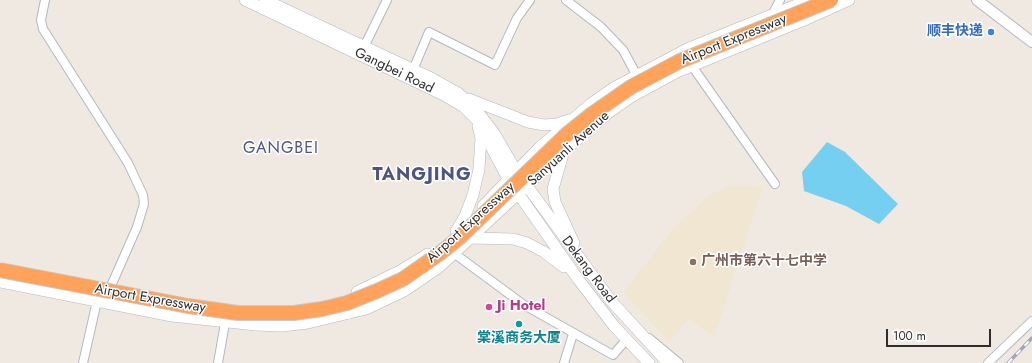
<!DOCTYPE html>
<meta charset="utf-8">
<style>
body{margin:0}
#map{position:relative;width:1032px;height:363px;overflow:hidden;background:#efe9e1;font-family:Jost,sans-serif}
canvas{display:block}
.scale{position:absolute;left:886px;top:329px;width:105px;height:18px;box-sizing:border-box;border:2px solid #2e2e2e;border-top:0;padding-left:5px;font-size:12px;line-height:14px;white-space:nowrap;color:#2e2e2e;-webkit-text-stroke:3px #fff;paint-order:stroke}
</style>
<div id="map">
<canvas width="1032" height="363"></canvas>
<div class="scale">100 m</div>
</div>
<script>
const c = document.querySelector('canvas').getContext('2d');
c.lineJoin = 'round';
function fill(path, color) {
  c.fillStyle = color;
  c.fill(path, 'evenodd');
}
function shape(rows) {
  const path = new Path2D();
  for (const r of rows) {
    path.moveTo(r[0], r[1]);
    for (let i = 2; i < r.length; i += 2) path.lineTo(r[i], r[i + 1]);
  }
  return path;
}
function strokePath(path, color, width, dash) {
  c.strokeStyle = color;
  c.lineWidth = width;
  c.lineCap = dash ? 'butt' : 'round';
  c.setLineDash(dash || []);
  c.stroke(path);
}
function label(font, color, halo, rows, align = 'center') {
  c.font = font + ' Jost,"Noto Sans SC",sans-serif';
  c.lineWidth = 3;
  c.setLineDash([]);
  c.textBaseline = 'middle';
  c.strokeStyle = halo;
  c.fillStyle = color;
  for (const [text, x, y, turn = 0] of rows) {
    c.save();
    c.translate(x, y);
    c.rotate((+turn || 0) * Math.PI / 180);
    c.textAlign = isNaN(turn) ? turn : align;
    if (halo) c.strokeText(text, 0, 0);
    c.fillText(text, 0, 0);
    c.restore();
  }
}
fill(shape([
 [732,185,763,187,714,337,689,319,669,341,623,293,671,231,708,196]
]), '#f0e6d1');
fill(shape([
 [827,142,845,152,898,204,879,224,846,206,804,191,802,172]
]), '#75cff0');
const minor = shape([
 [45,0,41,20,43,29,128,163,143,195,144,204,137,227,111,286],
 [566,0,601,27,623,50,636,74],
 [772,15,780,0],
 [364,47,387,0],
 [692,66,775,184],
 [413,70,429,32,495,65,517,18,530,0],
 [455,254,524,305,613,355,626,340,629,344],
 [649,338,679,363],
 [83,363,97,301],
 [218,363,225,323],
 [564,363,573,334],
 [988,363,1032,321]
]);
const tertiary = shape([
 [977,0,1032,42]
]);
const secondary = shape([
 [245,0,444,95,464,107,477,120,508,179,578,279,614,326,649,363],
 [265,0,431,78,458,93,475,108,494,133,516,171,612,302,668,363],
 [469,99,528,122,544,125,557,124,569,120],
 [563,154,553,189,555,202,574,243],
 [483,206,540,147,592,103,615,87,689,48,809,0],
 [456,231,465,216,473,195,479,169,481,138,478,126],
 [472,238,513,239,527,243,544,252,564,267],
 [0,282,172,316,256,325,282,326,308,323,366,309,404,291,438,268,564,151,608,113,631,97,677,72,802,21,849,0],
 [357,292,400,271,428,254]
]);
strokePath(minor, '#b4b7c1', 10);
strokePath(tertiary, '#b4b7c1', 12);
strokePath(secondary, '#b4b7c1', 12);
strokePath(minor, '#fff', 8);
strokePath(tertiary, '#fff', 10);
strokePath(secondary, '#fff', 11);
const rail = shape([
 [1008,363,1032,338]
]);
strokePath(rail, '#a3a6b8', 3.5);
strokePath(rail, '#fff', 2, [6]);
const motorwayBridge = shape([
 [0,270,188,306,238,313,294,313,322,309,347,303,377,291,403,279,439,254,459,238,567,134,592,114,631,87,680,61,831,0]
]);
strokePath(motorwayBridge, '#c9c9c9', 16, []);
strokePath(motorwayBridge, '#ffa35c', 14);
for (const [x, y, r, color] of [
 [991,32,4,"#3f7fe0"],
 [693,262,4,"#8d6e63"],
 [489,307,4,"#d1479c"],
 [519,324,4,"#0f9aa8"]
]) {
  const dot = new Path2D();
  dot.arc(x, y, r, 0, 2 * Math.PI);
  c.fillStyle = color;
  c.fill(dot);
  strokePath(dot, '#fff', 1.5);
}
label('bold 14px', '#366cbe', '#fff', [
 ["顺丰快递",983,32]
], 'right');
label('14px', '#2e2e2e', '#fff', [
 ["Airport Expressway",734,40,-22],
 ["Gangbei Road",394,71,26],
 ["Sanyuanli Avenue",569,149,-42],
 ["Airport Expressway",471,223,-42],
 ["Dekang Road",588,270,53],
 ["Airport Expressway",150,299,10]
]);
label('bold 14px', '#785e54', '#fff', [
 ["广州市第六十七中学",701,262]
], 'left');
label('bold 14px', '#b23c85', '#fff', [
 ["Ji Hotel",497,307]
], 'left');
label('bold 14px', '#0d838f', '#fff', [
 ["棠溪商务大厦",519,339]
]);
c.letterSpacing = '1px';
label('16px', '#4d5680', '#fff', [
 ["GANGBEI",281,149]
]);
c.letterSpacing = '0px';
c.letterSpacing = '1px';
label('bold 18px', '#4d5680', '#fff', [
 ["TANGJING",422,176]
]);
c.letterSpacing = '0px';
</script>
